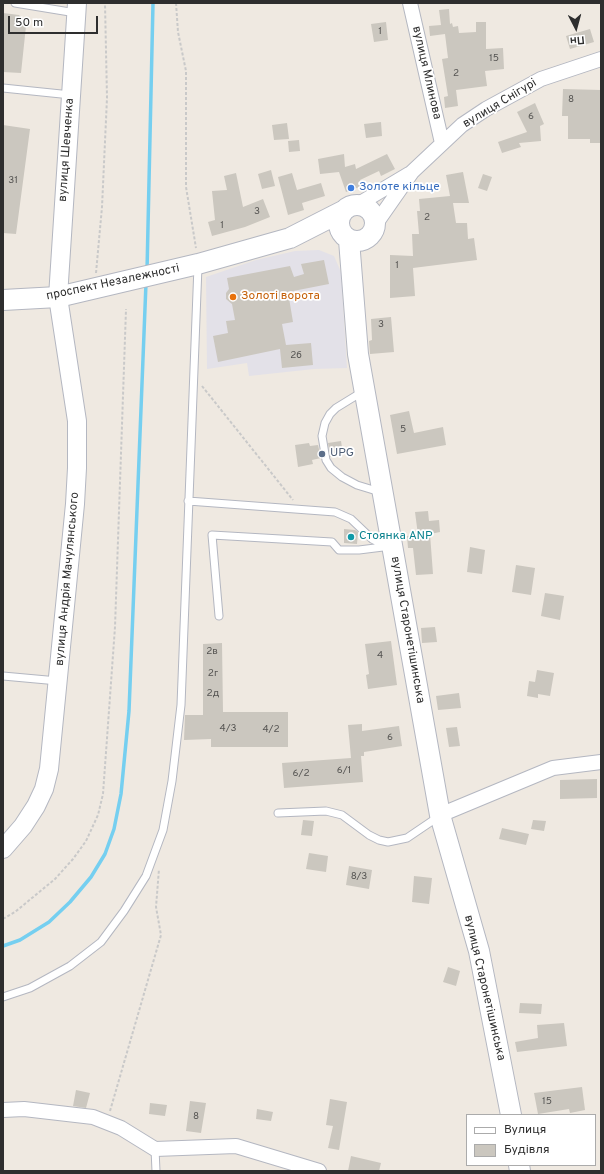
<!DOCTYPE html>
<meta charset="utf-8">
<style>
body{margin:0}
#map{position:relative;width:604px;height:1174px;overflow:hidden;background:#efe9e1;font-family:Overpass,sans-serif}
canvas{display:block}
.frame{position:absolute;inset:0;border:4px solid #2e2e2e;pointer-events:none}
.legend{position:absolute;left:466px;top:1114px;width:130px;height:52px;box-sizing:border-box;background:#fff;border:1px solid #ababab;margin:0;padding:5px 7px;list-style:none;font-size:12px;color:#2e2e2e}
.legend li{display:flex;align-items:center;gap:8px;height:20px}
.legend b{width:20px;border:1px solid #ababab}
.north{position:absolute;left:556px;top:8px;width:40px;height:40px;-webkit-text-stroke:3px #fff;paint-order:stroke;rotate:174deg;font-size:11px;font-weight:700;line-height:16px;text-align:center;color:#2e2e2e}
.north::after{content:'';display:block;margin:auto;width:14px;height:18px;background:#2e2e2e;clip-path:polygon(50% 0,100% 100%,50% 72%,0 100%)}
.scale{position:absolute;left:8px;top:16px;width:90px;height:18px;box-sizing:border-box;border:2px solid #2e2e2e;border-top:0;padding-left:5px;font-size:12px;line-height:14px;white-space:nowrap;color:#2e2e2e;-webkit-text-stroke:3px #fff;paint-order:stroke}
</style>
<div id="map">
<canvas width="604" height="1174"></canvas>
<div class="frame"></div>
<ul class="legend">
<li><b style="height:5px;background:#fff"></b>Вулиця</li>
<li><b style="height:11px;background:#cbc7bf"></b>Будівля</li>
</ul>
<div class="north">Пн</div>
<div class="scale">50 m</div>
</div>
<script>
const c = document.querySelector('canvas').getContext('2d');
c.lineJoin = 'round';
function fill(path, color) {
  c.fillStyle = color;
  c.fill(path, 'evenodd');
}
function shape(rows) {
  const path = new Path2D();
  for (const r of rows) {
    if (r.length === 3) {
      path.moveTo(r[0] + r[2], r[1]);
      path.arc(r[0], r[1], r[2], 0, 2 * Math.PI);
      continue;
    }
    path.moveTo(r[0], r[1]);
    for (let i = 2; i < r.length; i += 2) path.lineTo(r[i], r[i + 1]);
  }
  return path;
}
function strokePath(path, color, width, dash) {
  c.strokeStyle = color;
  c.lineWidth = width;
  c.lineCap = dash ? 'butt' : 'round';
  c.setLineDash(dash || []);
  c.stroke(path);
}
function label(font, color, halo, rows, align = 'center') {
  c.font = font + ' Overpass,sans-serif';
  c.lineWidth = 3.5;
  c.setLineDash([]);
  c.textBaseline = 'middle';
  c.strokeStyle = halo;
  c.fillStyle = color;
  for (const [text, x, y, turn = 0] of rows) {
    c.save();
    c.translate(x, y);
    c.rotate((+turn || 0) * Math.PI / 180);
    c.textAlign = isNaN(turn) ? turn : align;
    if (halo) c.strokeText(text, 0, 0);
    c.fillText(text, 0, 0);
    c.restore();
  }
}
fill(shape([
 [319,250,334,256,341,272,347,368,314,369,249,376,247,363,207,369,206,277,256,260,295,251]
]), '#e3e1e8');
strokePath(shape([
 [147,271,153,3],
 [3,946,20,940,49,922,70,902,91,877,105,854,114,829,121,794,129,711,146,283]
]), '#75cff0', 3.5);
fill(shape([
 [449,9,450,24,452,23,453,27,458,26,459,33,476,32,476,22,486,22,486,49,503,48,504,69,485,71,487,86,456,90,458,106,445,108,444,97,448,96,442,59,448,58,445,34,430,36,429,26,441,25,439,10],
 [3,13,19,15,23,19,26,26,21,73,3,72],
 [386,22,388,40,374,42,371,24],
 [590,29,594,42,570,49,566,36],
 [563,89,601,90,601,143,590,143,590,139,568,139,568,116,562,116],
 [535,103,544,124,540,126,541,141,519,143,521,147,502,153,498,142,527,132,517,112],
 [381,122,382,136,366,138,364,124],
 [287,123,289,139,274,140,272,125],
 [3,125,30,129,16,234,3,233],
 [299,140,300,151,289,152,288,141],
 [344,154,345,167,355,164,356,169,387,154,395,169,381,176,379,171,360,180,362,186,346,192,339,172,320,174,318,159],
 [271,170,275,186,262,189,258,174],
 [463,172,469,203,453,203,456,223,467,223,468,239,474,238,477,260,413,268,415,296,390,298,390,255,413,256,412,234,419,234,417,211,420,211,419,199,450,196,446,175],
 [236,173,243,207,263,199,270,217,245,227,212,236,208,222,215,220,212,191,227,190,224,176],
 [292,173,297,190,321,183,325,196,302,203,304,210,288,215,278,177],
 [483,174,492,177,487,191,478,188],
 [324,260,329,284,288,292,293,322,282,324,286,345,311,343,313,365,282,368,280,349,218,362,213,336,228,333,226,321,235,320,232,304,226,299,226,293,229,289,227,278,290,266,294,277,304,274,301,264],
 [391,317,394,352,370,354,369,341,372,340,371,319],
 [409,411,414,433,443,427,446,445,397,454,390,415],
 [341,441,343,454,330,457,328,443],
 [309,443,310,446,318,445,321,458,312,460,313,464,298,467,295,445],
 [428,511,429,521,439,520,440,532,430,534,433,574,416,575,413,548,408,548,407,536,418,535,415,512],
 [344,529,355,530,358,532,357,544,344,543],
 [470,547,485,550,482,574,467,572],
 [516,565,535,568,531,595,512,592],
 [545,593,564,596,560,620,541,616],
 [435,627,437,642,422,643,421,628],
 [391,641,397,685,368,689,366,675,369,674,365,644],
 [222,643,223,712,288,712,288,747,211,747,211,739,184,740,185,715,203,715,203,644],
 [537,670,554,673,550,696,538,694,538,698,527,696,529,681,535,682],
 [459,693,461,708,438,710,436,696],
 [362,724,362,731,399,726,402,746,364,752,364,756,361,756,363,782,284,788,282,763,351,758,348,725],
 [457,727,460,746,449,747,446,728],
 [597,779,597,798,560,799,560,780],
 [303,820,314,821,312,836,301,835],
 [533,820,546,821,544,831,531,829],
 [502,828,529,834,526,845,499,839],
 [309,853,328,856,326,872,306,869],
 [349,866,372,870,369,889,346,885],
 [414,876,432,878,429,904,412,902],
 [448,967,460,971,456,986,443,982],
 [520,1003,542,1004,541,1014,519,1013],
 [564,1023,567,1046,517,1052,515,1042,538,1038,537,1025],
 [582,1087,585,1110,570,1113,569,1109,538,1114,534,1093],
 [76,1090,90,1093,86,1108,73,1106],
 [330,1099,347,1102,339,1150,328,1148,333,1126,326,1125],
 [190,1101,206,1103,201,1133,186,1131],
 [150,1103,167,1105,165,1116,149,1114],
 [257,1109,273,1112,271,1121,256,1119],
 [351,1156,381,1163,379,1171,348,1171]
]), '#cbc7bf');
const service = shape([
 [15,3,76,13],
 [3,88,71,95],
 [362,392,336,408,330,414,325,423,322,436,326,460,331,468,342,477,357,485,380,492],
 [188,501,335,512,351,519,372,539,386,546],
 [219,616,212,535,332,542,339,550,359,550,391,546],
 [3,676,58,681],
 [278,813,326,811,342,815,369,835,379,840,388,842,407,838,438,817],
 [3,997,30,988,70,966,101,942,124,911,146,876,163,830,172,781,181,705,198,266],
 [155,1149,156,1171]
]);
const minor = shape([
 [410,3,442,143],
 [357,205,409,174],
 [375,225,412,172,462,125,486,109,541,79,601,59],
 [440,815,553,768,601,762],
 [3,1110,24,1109,93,1117,121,1128,155,1149,236,1146,319,1171]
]);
const tertiary = shape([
 [3,849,23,826,36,806,44,789,49,769,75,504,77,468,77,421,58,297,77,3]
]);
const secondary = shape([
 [357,223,18],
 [349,240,358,354,440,815,479,951,511,1115],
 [3,300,58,297,198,264,290,238,343,211],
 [519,1165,520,1171]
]);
strokePath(service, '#b4b7c1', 9);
strokePath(minor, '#b4b7c1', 16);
strokePath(tertiary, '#b4b7c1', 20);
strokePath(secondary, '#b4b7c1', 22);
strokePath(shape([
 [176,3,178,32,186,71,186,187,196,248],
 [96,273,102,207,107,98,105,3],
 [202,386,293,500],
 [3,919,15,912,55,879,73,859,86,841,98,815,103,794,115,627,126,309],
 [110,1111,161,935,156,907,159,869]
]), '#c9c9c9', 2, [3, 2]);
strokePath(service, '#fff', 7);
strokePath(minor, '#fff', 14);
strokePath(tertiary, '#fff', 18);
strokePath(secondary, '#fff', 20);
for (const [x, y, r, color] of [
 [351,188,4,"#3f7fe0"],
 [233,297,4,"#e8710a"],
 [322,454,4,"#5c6f8a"],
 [351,537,4,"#0f9aa8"]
]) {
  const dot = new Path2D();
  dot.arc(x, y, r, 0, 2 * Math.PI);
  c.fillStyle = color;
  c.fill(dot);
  strokePath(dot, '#fff', 1.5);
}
label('10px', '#555452', null, [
 ["1",380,32],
 ["15",494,59],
 ["2",456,74],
 ["8",571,100],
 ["6",531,117],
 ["31",13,181],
 ["3",257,212],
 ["2",427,218],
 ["1",222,226],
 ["1",397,266],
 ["3",381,325],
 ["2б",296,356],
 ["5",403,430],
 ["2в",212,652],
 ["4",380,656],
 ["2г",213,674],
 ["2д",213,694],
 ["4/3",228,729],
 ["4/2",271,730],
 ["6",390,738],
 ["6/1",344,771],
 ["6/2",301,774],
 ["8/3",359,877],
 ["15",547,1102],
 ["8",196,1117]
]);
label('12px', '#2e2e2e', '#fff', [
 ["вулиця Млинова",426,73,77],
 ["вулиця Снігурі",500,104,-31],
 ["вулиця Шевченка",67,150,-86],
 ["проспект Незалежності",113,283,-12],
 ["вулиця Андрія Мачулянського",68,579,-85],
 ["вулиця Старонетішинська",407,630,80],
 ["вулиця Старонетішинська",484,988,77]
]);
label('12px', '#366cbe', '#fff', [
 ["Золоте кільце",359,188]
], 'left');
label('12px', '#c56008', '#fff', [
 ["Золоті ворота",241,297]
], 'left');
label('12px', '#4e5e75', '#fff', [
 ["UPG",330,454]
], 'left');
label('12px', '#0d838f', '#fff', [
 ["Стоянка ANP",359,537]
], 'left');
</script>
